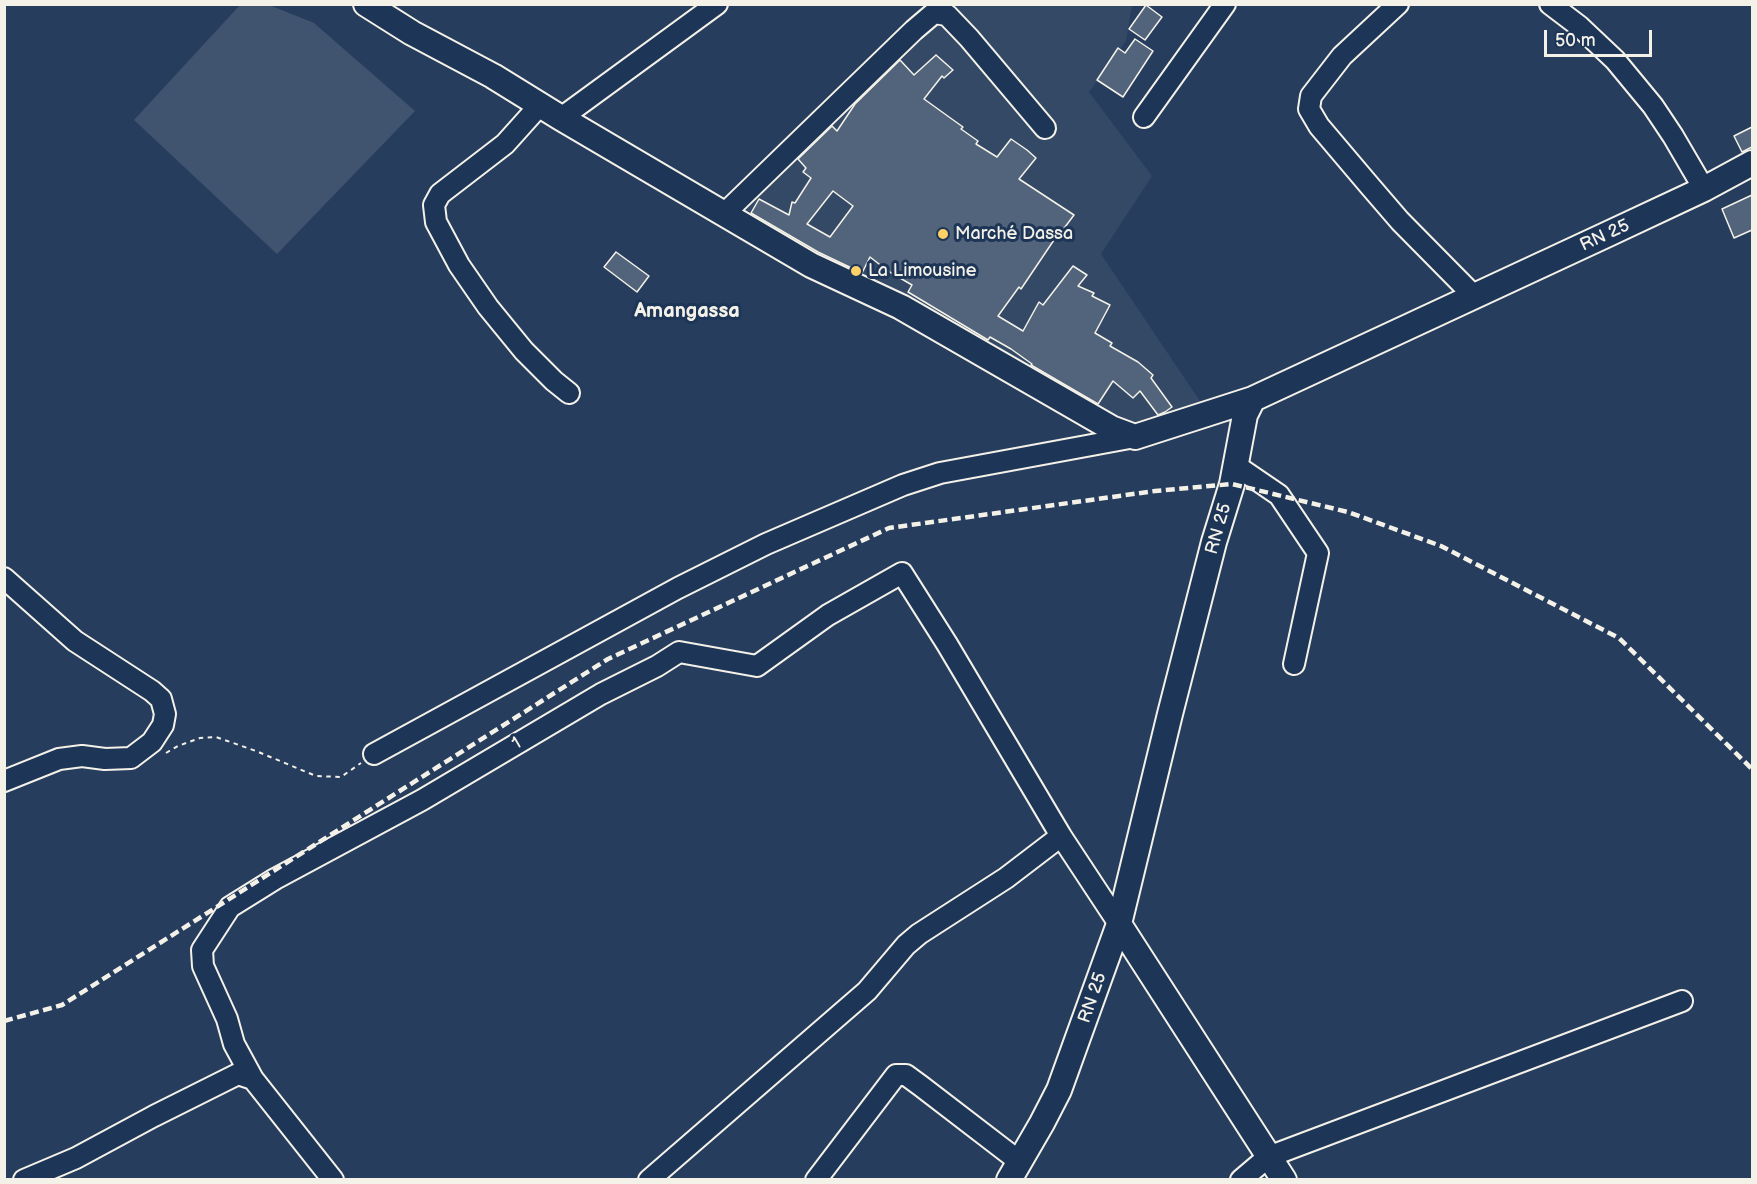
<!DOCTYPE html>
<meta charset="utf-8">
<style>
body{margin:0}
#map{position:relative;width:1757px;height:1184px;overflow:hidden;background:#263d5d;font-family:"Balsamiq Sans",sans-serif}
canvas{display:block}
.frame{position:absolute;inset:0;border:6px solid #f4f1e8;pointer-events:none}
.scale{position:absolute;left:1544px;top:30px;width:108px;height:27px;box-sizing:border-box;border:3px solid #f4f1e8;border-top:0;padding-left:8px;font-size:18px;line-height:21px;white-space:nowrap;color:#f4f1e8;-webkit-text-stroke:4px #1d3557;paint-order:stroke}
</style>
<div id="map">
<canvas width="1757" height="1184"></canvas>
<div class="frame"></div>
<div class="scale">50 m</div>
</div>
<script>
const c = document.querySelector('canvas').getContext('2d');
c.lineJoin = 'round';
function fill(path, color) {
  c.fillStyle = color;
  c.fill(path, 'evenodd');
}
function shape(rows) {
  const path = new Path2D();
  for (const r of rows) {
    path.moveTo(r[0], r[1]);
    for (let i = 2; i < r.length; i += 2) path.lineTo(r[i], r[i + 1]);
  }
  return path;
}
function strokePath(path, color, width, dash) {
  c.strokeStyle = color;
  c.lineWidth = width;
  c.lineCap = dash ? 'butt' : 'round';
  c.setLineDash(dash || []);
  c.stroke(path);
}
function label(font, color, halo, rows, align = 'center') {
  c.font = font + ' "Balsamiq Sans",sans-serif';
  c.lineWidth = 6;
  c.setLineDash([]);
  c.textBaseline = 'middle';
  c.strokeStyle = halo;
  c.fillStyle = color;
  for (const [text, x, y, turn = 0] of rows) {
    c.save();
    c.translate(x, y);
    c.rotate((+turn || 0) * Math.PI / 180);
    c.textAlign = isNaN(turn) ? turn : align;
    if (halo) c.strokeText(text, 0, 0);
    c.fillText(text, 0, 0);
    c.restore();
  }
}
fill(shape([
 [945,5,1132,5,1126,41,1089,92,1152,176,1101,254,1202,404,1132,427,736,214,911,32]
]), '#334966');
fill(shape([
 [240,5,269,5,314,23,415,111,277,254,134,120]
]), '#40546f');
const building = shape([
 [1146,5,1162,17,1145,40,1129,29,1146,5],
 [1135,39,1153,51,1123,97,1097,80,1118,48,1125,53,1135,39],
 [936,55,953,70,944,78,942,76,924,99,963,127,961,129,978,141,976,144,997,157,1011,139,1027,150,1036,158,1019,179,1074,215,1059,235,1058,234,1021,289,1019,287,998,316,1023,331,1039,302,1043,305,1073,266,1087,275,1078,286,1094,293,1092,296,1110,305,1095,333,1112,343,1110,346,1138,362,1153,375,1151,378,1172,407,1165,412,1158,415,1140,391,1133,398,1113,381,1098,404,1031,365,1032,364,1011,349,990,337,988,340,908,292,912,285,888,271,870,257,862,273,818,252,751,213,759,199,789,215,792,202,795,203,811,178,803,172,806,168,798,159,832,126,837,131,855,104,900,60,914,75,936,55],
 [833,191,853,206,830,237,807,224,833,191],
 [1752,127,1752,147,1742,152,1734,136,1752,127],
 [1752,195,1752,230,1734,238,1722,209,1752,195],
 [616,252,649,276,637,292,604,267,616,252]
]);
fill(building, '#52647b');
strokePath(building, '#f4f1e8', 1.5);
const minor = shape([
 [1398,4,1342,56,1311,96,1309,109,1319,126,1369,185,1400,221,1475,297],
 [1550,4,1579,26,1615,60,1653,106,1673,136,1704,189],
 [540,105,505,144,440,194,434,205,436,222,459,265,488,307,524,351,554,381,569,393],
 [1144,117,1225,4],
 [561,118,717,4],
 [724,214,914,30,934,13,947,15,969,38,1045,128],
 [1235,465,1279,495,1318,553,1294,664],
 [4,578,75,641,152,691,161,699,165,714,163,725,152,742,131,758,105,759,82,756,59,759,4,781],
 [374,754,678,588,766,544,903,485,940,473,1135,437],
 [253,1079,234,1044,227,1019,203,966,202,950,230,907,275,879,422,800,601,694,657,666,679,652,757,666,828,615,902,573,947,644,1061,836,1119,924],
 [24,1180,76,1158,154,1116,238,1074,253,1079,333,1180],
 [649,1180,867,991,906,945,919,934,1006,878,1061,836],
 [816,1180,896,1075,906,1075,921,1086,1020,1162],
 [1241,1180,1268,1157,1682,1001]
]);
const major = shape([
 [366,4,412,33,493,76,561,118,811,265,901,307,1111,428,1135,437,1253,399],
 [1119,924,1284,1180],
 [1009,1180,1042,1123,1059,1090,1119,924,1170,714,1214,542,1232,484,1245,415,1253,399,1608,234,1704,189,1752,163]
]);
strokePath(minor, '#f4f1e8', 24);
strokePath(major, '#f4f1e8', 28);
strokePath(shape([
 [166,753,178,746,200,738,216,737,256,751,316,776,341,777,361,763]
]), '#f4f1e8', 2, [4.5, 4.5]);
strokePath(minor, '#1d3557', 20);
strokePath(major, '#1d3557', 24);
strokePath(shape([
 [4,1021,62,1005,608,659,889,528,1155,491,1232,484,1348,512,1441,546,1619,638,1752,769]
]), '#f4f1e8', 4.5, [9, 4.5]);
for (const [x, y, r, color] of [
 [943,234,6,"#ffd166"],
 [856,271,6,"#ffd166"]
]) {
  const dot = new Path2D();
  dot.arc(x, y, r, 0, 2 * Math.PI);
  c.fillStyle = color;
  c.fill(dot);
  strokePath(dot, '#1d3557', 2);
}
label('18px', '#f4f1e8', '#1d3557', [
 ["Marché Dassa",955,234],
 ["La Limousine",868,271]
], 'left');
label('18px', '#f4f1e8', '#1d3557', [
 ["RN 25",1605,236,-25],
 ["RN 25",1219,529,-74],
 ["1",517,744,-31],
 ["RN 25",1093,998,-71]
]);
label('bold 20px', '#f4f1e8', '#1d3557', [
 ["Amangassa",687,312]
]);
</script>
